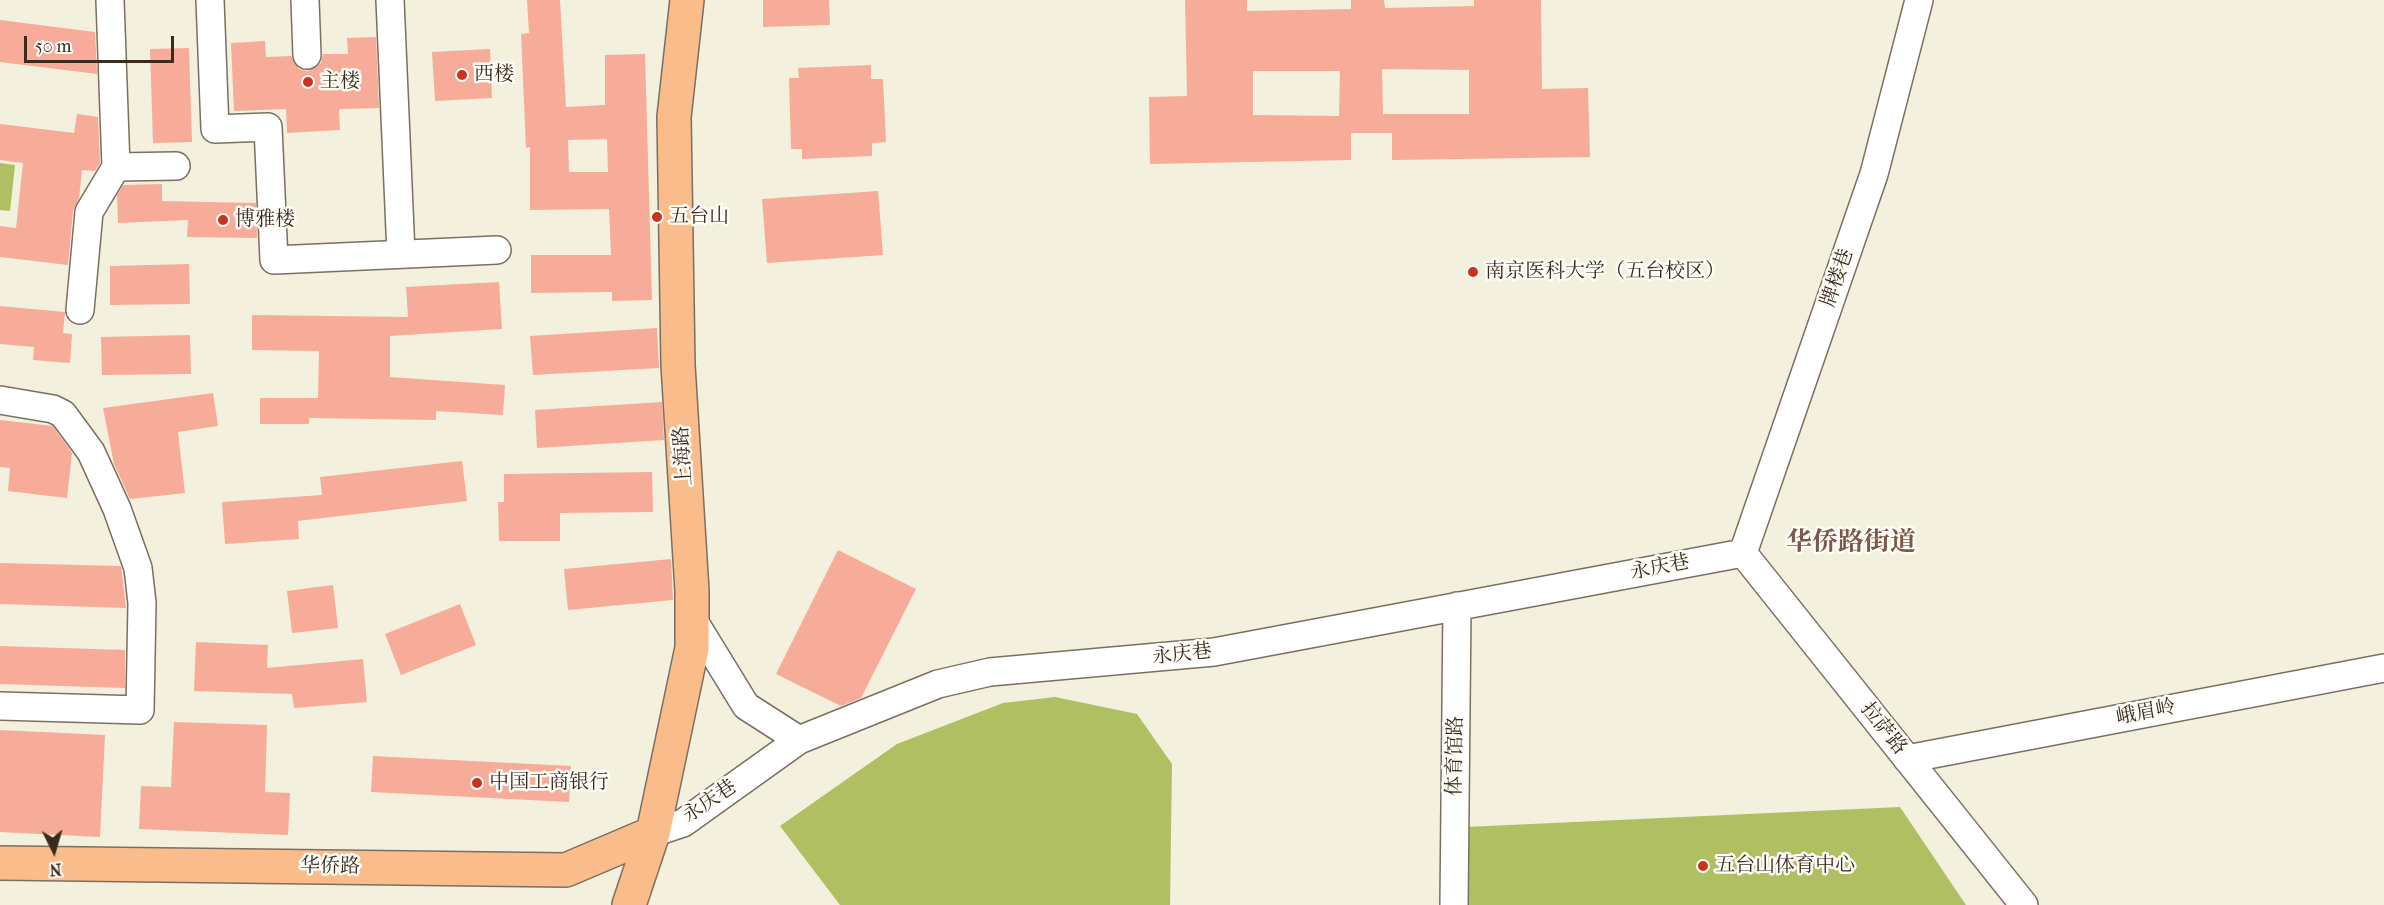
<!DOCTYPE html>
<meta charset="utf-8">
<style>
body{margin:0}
#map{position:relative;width:2384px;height:905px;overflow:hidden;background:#f3f0de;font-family:"IM FELL French Canon",serif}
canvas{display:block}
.north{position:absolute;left:24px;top:821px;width:60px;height:60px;-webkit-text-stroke:4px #fdfcf7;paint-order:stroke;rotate:175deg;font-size:16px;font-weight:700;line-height:24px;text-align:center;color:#3b2a1e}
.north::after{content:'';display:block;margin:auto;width:21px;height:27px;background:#3b2a1e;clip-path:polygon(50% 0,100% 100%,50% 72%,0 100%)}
.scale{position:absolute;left:24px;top:36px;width:150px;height:27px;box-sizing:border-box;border:3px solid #3b2a1e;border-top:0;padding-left:8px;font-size:18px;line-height:21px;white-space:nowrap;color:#3b2a1e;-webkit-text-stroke:4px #fdfcf7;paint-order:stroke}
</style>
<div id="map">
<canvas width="2384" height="905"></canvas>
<div class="north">N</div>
<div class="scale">50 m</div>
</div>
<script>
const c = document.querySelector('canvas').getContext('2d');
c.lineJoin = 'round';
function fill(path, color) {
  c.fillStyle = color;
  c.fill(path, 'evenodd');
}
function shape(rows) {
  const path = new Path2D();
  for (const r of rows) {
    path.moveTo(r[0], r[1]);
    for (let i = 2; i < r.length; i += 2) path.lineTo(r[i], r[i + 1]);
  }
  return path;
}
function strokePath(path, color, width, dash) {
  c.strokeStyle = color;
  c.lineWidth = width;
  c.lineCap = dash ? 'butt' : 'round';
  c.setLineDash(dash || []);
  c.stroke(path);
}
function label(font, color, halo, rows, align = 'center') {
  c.font = font + ' "IM FELL French Canon","Noto Serif SC",serif';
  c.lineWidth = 5;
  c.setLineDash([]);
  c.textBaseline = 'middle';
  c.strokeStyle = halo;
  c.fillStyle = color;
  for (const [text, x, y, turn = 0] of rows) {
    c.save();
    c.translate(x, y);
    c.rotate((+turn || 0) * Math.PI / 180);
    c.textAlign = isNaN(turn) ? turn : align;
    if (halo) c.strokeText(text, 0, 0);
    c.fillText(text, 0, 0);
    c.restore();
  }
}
fill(shape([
 [0,163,15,165,10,211,0,210],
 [1055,697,1137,714,1172,764,1170,905,840,905,780,826,897,744,1003,703],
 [1900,807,1966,905,1466,905,1466,827]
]), '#afbf62');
fill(shape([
 [527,0,560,0,566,107,605,105,605,55,645,54,652,300,612,301,612,292,531,293,531,255,611,255,609,209,530,210,530,147,526,148,521,34,529,33],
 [607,139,608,172,569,172,568,140],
 [763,0,829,0,830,25,763,27],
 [1185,0,1247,0,1247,11,1351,9,1351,0,1384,0,1385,8,1474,6,1474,0,1541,0,1542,89,1588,88,1590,157,1392,160,1392,133,1351,133,1351,160,1150,164,1149,97,1187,96],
 [1382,69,1469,70,1469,114,1383,114],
 [1253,71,1340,71,1339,116,1253,115],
 [0,20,95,32,97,74,0,62],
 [376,37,379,108,339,109,340,130,287,133,286,109,234,111,231,43,265,41,266,57,291,56,299,69,308,71,321,63,323,54,348,54,347,38],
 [189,48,192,142,153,143,150,49],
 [490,49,492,98,435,101,432,52],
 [871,65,871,79,883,79,886,142,872,143,872,156,802,159,802,149,791,149,789,78,799,78,798,68],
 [77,114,98,117,100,163,95,171,82,170,79,198,73,211,68,265,0,257,0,226,16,228,23,163,0,160,0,124,74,133],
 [162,184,162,201,256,203,257,238,187,237,188,220,118,223,117,195,123,185],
 [878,191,883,255,767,263,762,199],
 [189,264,190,304,110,305,110,266],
 [499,282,502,329,390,336,390,377,505,385,503,415,436,411,436,420,309,418,309,424,260,424,260,398,318,398,319,351,252,350,252,315,408,317,406,287],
 [0,306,65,312,63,333,72,334,70,363,33,360,34,347,0,344],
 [657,328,659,368,533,375,530,336],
 [190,335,191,374,102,375,101,337],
 [213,393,218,426,178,432,185,493,130,499,114,464,103,408],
 [662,402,664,440,537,448,535,410],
 [0,420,53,426,72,453,67,498,8,491,10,468,0,467],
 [462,461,467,501,298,521,299,539,225,544,222,502,322,495,320,477],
 [652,472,653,512,560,513,560,541,499,541,498,502,504,502,504,474],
 [838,550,916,589,861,698,841,706,776,674],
 [671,559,673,600,568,610,564,569],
 [0,563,121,566,126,608,0,604],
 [333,585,338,628,292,633,287,591],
 [460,604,476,645,401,675,385,634],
 [196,642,268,645,267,668,363,659,367,702,294,708,292,694,194,691],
 [0,646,125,650,125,688,0,684],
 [174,722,267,725,265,792,290,793,288,835,139,829,141,786,171,787],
 [0,730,105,735,100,837,0,832],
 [373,756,571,766,569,802,371,792]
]), '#f6ac98');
const minor = shape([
 [210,0,215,129,268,127,274,260,497,250],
 [305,0,307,55],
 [390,0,401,254],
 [116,167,176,166],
 [80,310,89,212,116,167,110,0],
 [0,400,53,409,63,414,91,452,117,509,138,568,142,603,140,710,0,706],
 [1743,553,1874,174,1919,0],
 [1743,553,2024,905],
 [692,618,746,706,799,740],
 [1907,759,2384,668],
 [653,833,683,823,799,740,938,684,990,672,1214,652,1743,553],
 [1454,905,1457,606]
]);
const major = shape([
 [0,863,566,870,653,833],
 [629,905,653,833,692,648,692,591,678,365,674,117,687,0]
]);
strokePath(minor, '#7b6f61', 30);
strokePath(major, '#7b6f61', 36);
strokePath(minor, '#fff', 27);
strokePath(major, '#f9bc8a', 33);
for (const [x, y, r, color] of [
 [462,75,6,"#c8321e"],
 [308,82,6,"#c8321e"],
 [657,217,6,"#c8321e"],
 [223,220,6,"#c8321e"],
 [1473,272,6,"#c8321e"],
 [477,783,6,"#c8321e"],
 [1703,866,6,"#c8321e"]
]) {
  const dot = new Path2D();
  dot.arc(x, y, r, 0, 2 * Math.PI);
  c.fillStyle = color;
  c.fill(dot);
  strokePath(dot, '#fdfcf7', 2);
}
label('20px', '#3b2a1e', '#fdfcf7', [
 ["西楼",474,75],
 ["主楼",320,82],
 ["五台山",669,217],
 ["博雅楼",235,220],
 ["南京医科大学（五台校区）",1485,272],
 ["中国工商银行",489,783],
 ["五台山体育中心",1715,866]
], 'left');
label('20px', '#3b2a1e', '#fdfcf7', [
 ["牌楼巷",1838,278,-71],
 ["上海路",684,456,-94],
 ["永庆巷",1660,568,-11],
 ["永庆巷",1182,655,-6],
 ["峨眉岭",2146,713,-11],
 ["拉萨路",1883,729,51],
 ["体育馆路",1456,756,-89],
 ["永庆巷",710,802,-34],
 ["华侨路",330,867,1]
]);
label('bold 26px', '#7c5849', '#fdfcf7', [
 ["华侨路街道",1851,544]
]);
</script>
